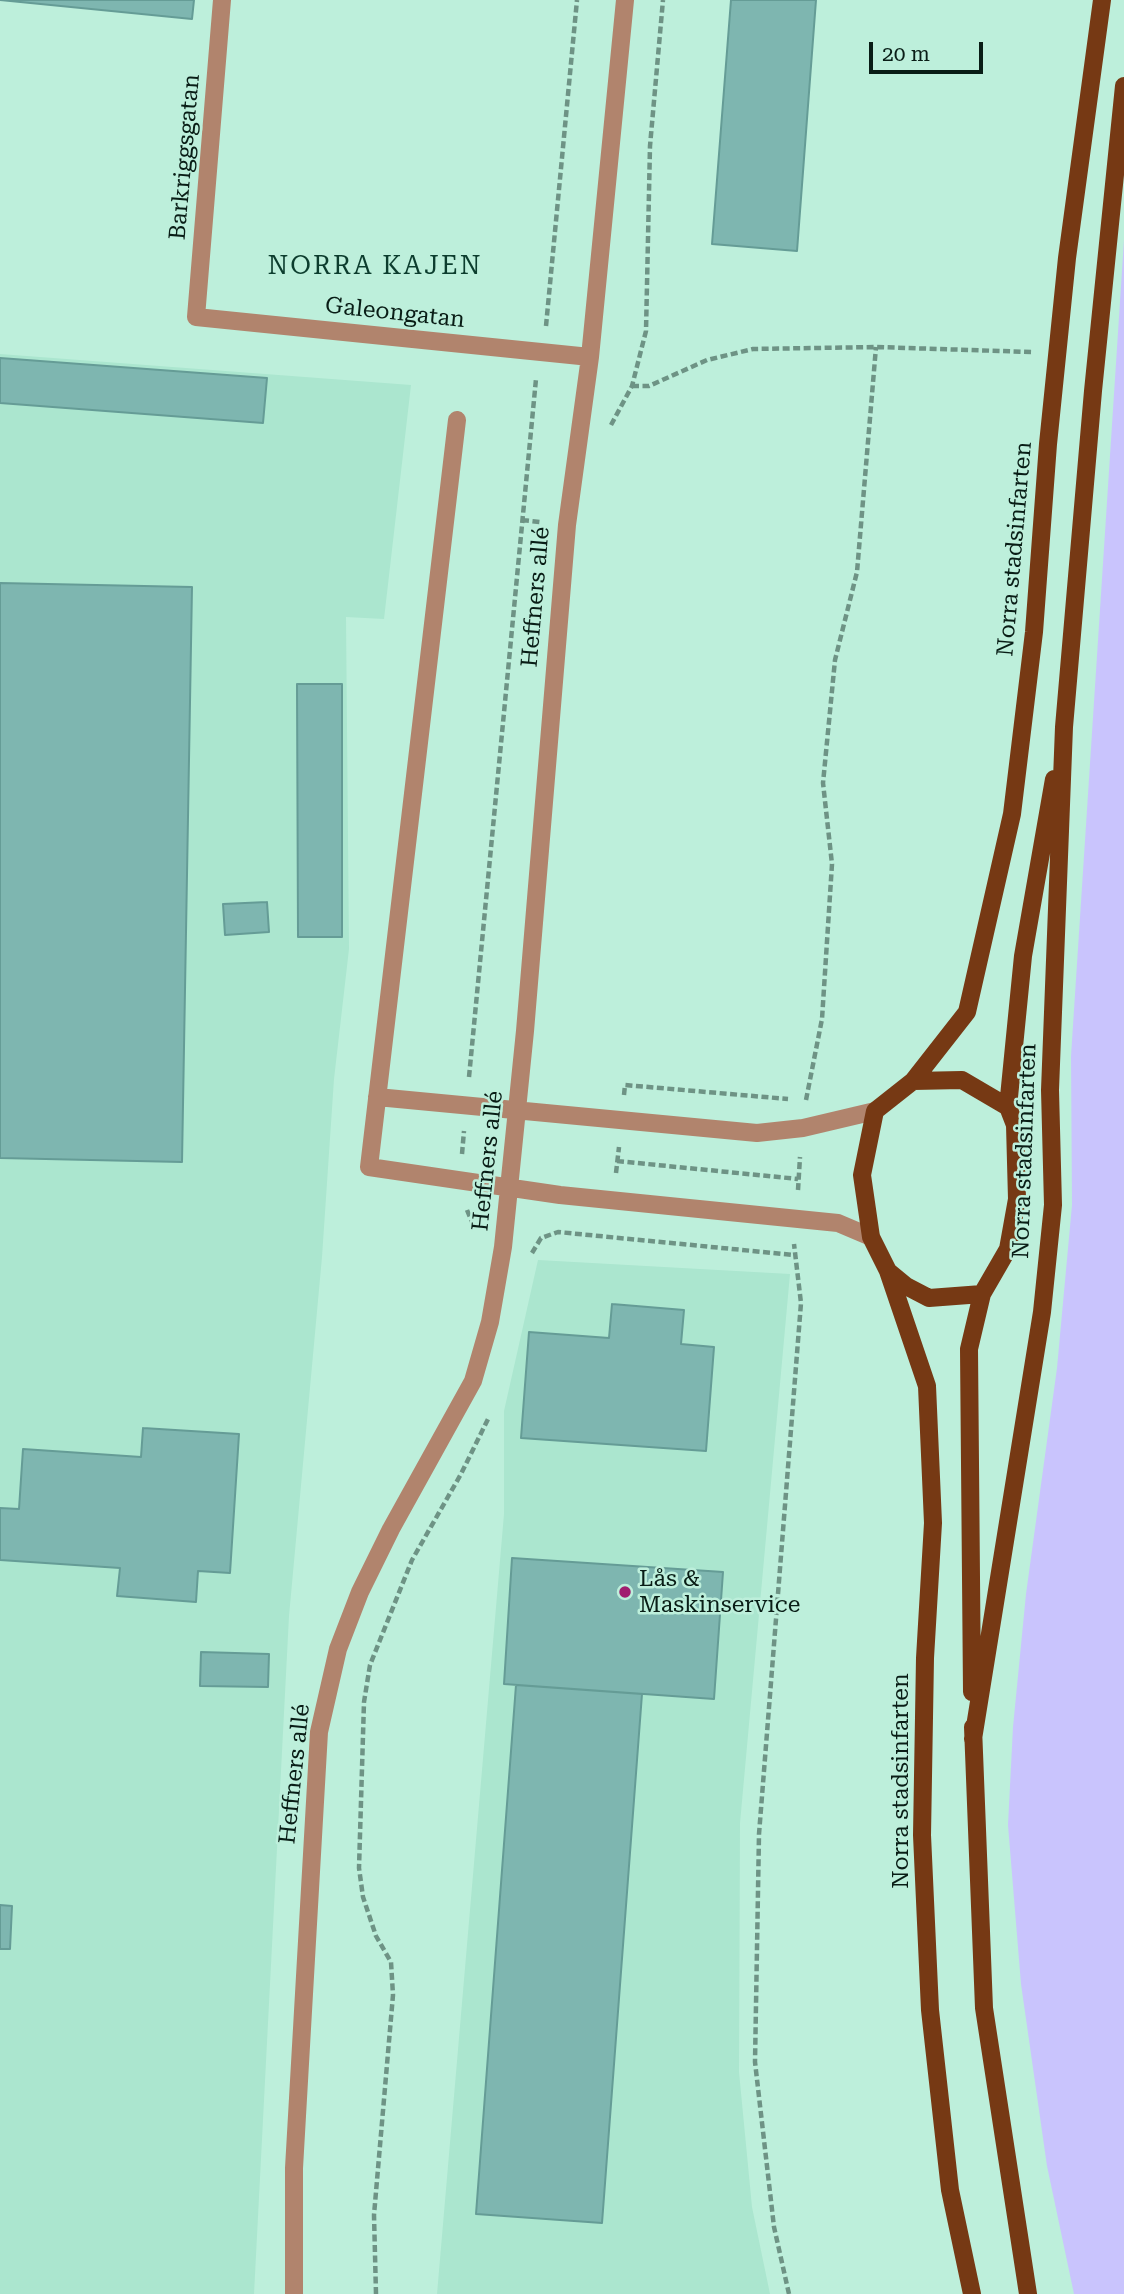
<!DOCTYPE html>
<meta charset="utf-8">
<style>
body{margin:0}
#map{position:relative;width:1124px;height:2294px;overflow:hidden;background:#bdefdb;font-family:"Roboto Serif",serif}
canvas{display:block}
.scale{position:absolute;left:869px;top:42px;width:114px;height:32px;box-sizing:border-box;border:4px solid #091d16;border-top:0;padding-left:9px;font-size:21px;line-height:24px;white-space:nowrap;color:#091d16;-webkit-text-stroke:5px #bdefdb;paint-order:stroke}
</style>
<div id="map">
<canvas width="1124" height="2294"></canvas>
<div class="scale">20 m</div>
</div>
<script>
const c = document.querySelector('canvas').getContext('2d');
c.lineJoin = 'round';
function fill(path, color) {
  c.fillStyle = color;
  c.fill(path, 'evenodd');
}
function shape(rows) {
  const path = new Path2D();
  for (const r of rows) {
    path.moveTo(r[0], r[1]);
    for (let i = 2; i < r.length; i += 2) path.lineTo(r[i], r[i + 1]);
  }
  return path;
}
function strokePath(path, color, width, dash) {
  c.strokeStyle = color;
  c.lineWidth = width;
  c.lineCap = dash ? 'butt' : 'round';
  c.setLineDash(dash || []);
  c.stroke(path);
}
function label(font, color, halo, rows, align = 'center') {
  c.font = font + ' "Roboto Serif",serif';
  c.lineWidth = 5;
  c.setLineDash([]);
  c.textBaseline = 'middle';
  c.strokeStyle = halo;
  c.fillStyle = color;
  for (const [text, x, y, turn = 0] of rows) {
    c.save();
    c.translate(x, y);
    c.rotate((+turn || 0) * Math.PI / 180);
    c.textAlign = isNaN(turn) ? turn : align;
    if (halo) c.strokeText(text, 0, 0);
    c.fillText(text, 0, 0);
    c.restore();
  }
}
fill(shape([
 [0,354,411,385,384,619,346,617,349,949,334,1079,322,1257,289,1616,254,2294,0,2294],
 [538,1260,790,1274,740,1823,739,2072,752,2207,770,2294,437,2294,504,1514,504,1411]
]), '#abe6cf');
fill(shape([
 [1124,240,1124,2294,1074,2294,1047,2166,1021,1984,1008,1825,1013,1727,1026,1594,1057,1368,1072,1205,1071,1056]
]), '#c9c4fd');
const building = shape([
 [0,0,194,0,192,19,0,0],
 [731,0,816,0,797,251,712,244,731,0],
 [0,358,267,378,263,423,0,403,0,358],
 [0,583,192,587,182,1162,0,1158,0,583],
 [297,684,342,684,342,937,298,937,297,684],
 [267,902,269,932,225,935,223,904,267,902],
 [612,1304,684,1310,681,1344,714,1347,706,1451,521,1438,529,1332,609,1338,612,1304],
 [143,1428,239,1434,230,1573,198,1571,196,1602,117,1596,120,1568,0,1560,0,1508,19,1509,23,1449,141,1457,143,1428],
 [512,1558,723,1572,714,1699,504,1684,512,1558],
 [201,1652,269,1654,268,1687,200,1686,201,1652],
 [516,1685,642,1694,602,2223,476,2214,516,1685],
 [0,1905,12,1906,10,1949,0,1949,0,1905]
]);
fill(building, '#7eb6b0');
strokePath(building, '#659c96', 2);
strokePath(shape([
 [546,326,577,0],
 [632,386,649,386,707,360,753,349,876,347,1032,352],
 [611,425,632,386,646,331,650,146,663,0],
 [522,520,540,522],
 [469,1077,536,379],
 [624,1095,625,1085,788,1099],
 [806,1100,822,1019,832,864,823,783,835,660,857,572,876,347],
 [462,1154,464,1131],
 [617,1161,798,1179],
 [616,1173,619,1147],
 [798,1190,800,1157],
 [467,1210,474,1227],
 [532,1253,541,1238,558,1232,794,1255],
 [376,2294,374,2215,393,1995,391,1962,376,1936,363,1897,359,1868,364,1702,370,1665,412,1560,461,1474,489,1417],
 [789,2294,774,2227,755,2062,759,1834,801,1303,794,1244]
]), '#6e9385', 4.5, [7, 3.5]);
strokePath(shape([
 [222,0,196,317,590,357],
 [457,420,369,1167,560,1195,838,1223,871,1237],
 [377,1097,757,1133,803,1128,875,1111],
 [294,2294,294,2168,319,1732,338,1649,360,1592,391,1529,473,1381,490,1322,503,1247,525,1031,567,525,590,357,625,0]
]), '#b1846d', 18);
strokePath(shape([
 [913,1081,962,1080,1008,1107],
 [889,1272,906,1286,929,1298,982,1294],
 [972,1692,969,1349,982,1294,1008,1249,1017,1199,1015,1125,1008,1107,1023,956,1054,779],
 [973,1727,984,2008,1028,2294],
 [973,1739,1042,1312,1053,1205,1050,1090,1064,727,1093,391,1124,86],
 [972,2294,950,2190,930,2010,922,1835,925,1658,933,1523,927,1386,888,1271,871,1237,862,1175,875,1111,913,1081,967,1012,1012,814,1034,632,1048,444,1067,258,1102,0]
]), '#763914', 18);
for (const [x, y, r, color] of [
 [625,1592,7,"#a01e6f"]
]) {
  const dot = new Path2D();
  dot.arc(x, y, r, 0, 2 * Math.PI);
  c.fillStyle = color;
  c.fill(dot);
  strokePath(dot, '#bdefdb', 2.5);
}
label('23px', '#091d16', '#bdefdb', [
 ["Barkriggsgatan",185,157,-85],
 ["Galeongatan",395,313,6],
 ["Norra stadsinfarten",1015,549,-85],
 ["Heffners allé",536,597,-85],
 ["Norra stadsinfarten",1025,1151,-88],
 ["Heffners allé",488,1161,-84],
 ["Heffners allé",295,1774,-84],
 ["Norra stadsinfarten",901,1781,-90]
]);
label('23px', '#091d16', '#bdefdb', [
 ["Lås &",639,1579],
 ["Maskinservice",639,1605]
], 'left');
c.letterSpacing = '2px';
label('26px', '#0c3d2e', '#bdefdb', [
 ["NORRA KAJEN",375,266]
]);
c.letterSpacing = '0px';
</script>
